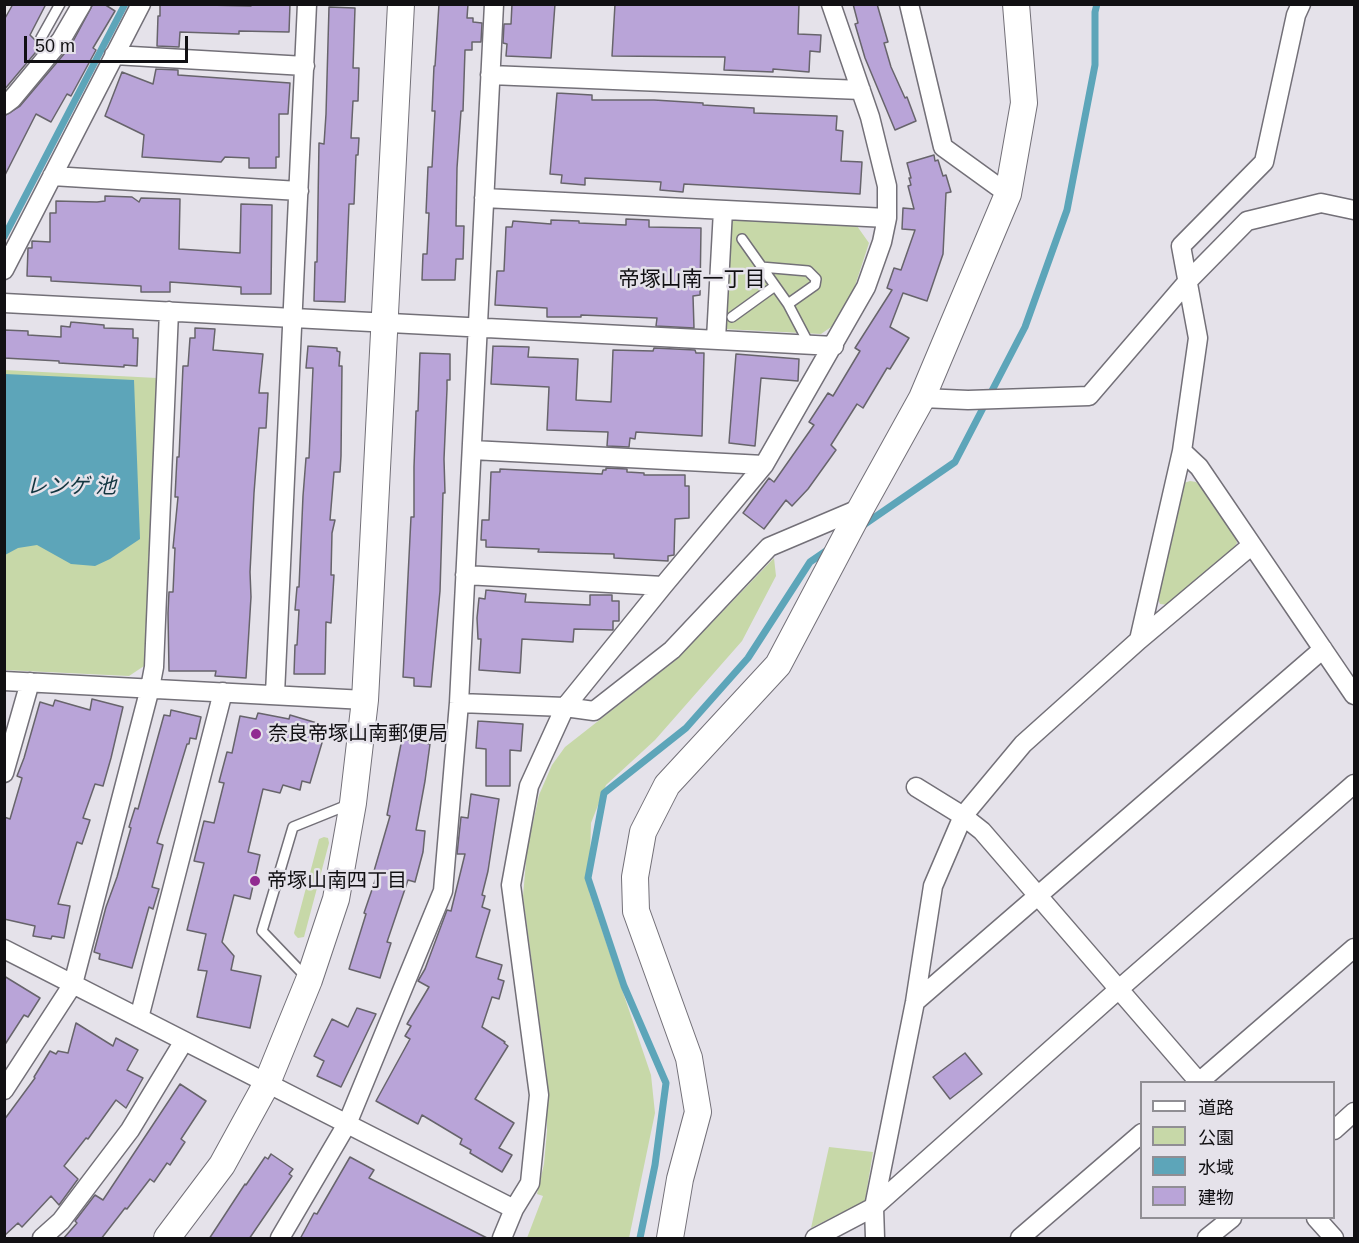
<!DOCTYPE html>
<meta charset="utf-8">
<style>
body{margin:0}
#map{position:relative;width:1359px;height:1243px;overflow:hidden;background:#e5e2ea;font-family:Arial,"Noto Sans JP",sans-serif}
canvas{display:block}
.frame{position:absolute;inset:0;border:6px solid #111013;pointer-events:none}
.legend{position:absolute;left:1140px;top:1081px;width:195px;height:138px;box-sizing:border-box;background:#e5e2ea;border:2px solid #908e94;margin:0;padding:8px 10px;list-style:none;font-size:18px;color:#111013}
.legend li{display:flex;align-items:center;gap:12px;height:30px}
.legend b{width:30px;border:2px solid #908e94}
.scale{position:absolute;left:24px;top:36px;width:164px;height:27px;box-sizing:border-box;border:3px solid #111013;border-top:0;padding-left:8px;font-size:18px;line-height:21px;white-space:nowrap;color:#111013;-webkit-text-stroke:4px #e5e2ea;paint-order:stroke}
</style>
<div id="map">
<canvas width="1359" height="1243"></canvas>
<div class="frame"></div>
<ul class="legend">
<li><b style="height:8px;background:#fff"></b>道路</li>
<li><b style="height:16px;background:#c7d8a8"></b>公園</li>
<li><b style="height:16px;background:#5da5b9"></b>水域</li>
<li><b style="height:16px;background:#b9a4d8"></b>建物</li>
</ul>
<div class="scale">50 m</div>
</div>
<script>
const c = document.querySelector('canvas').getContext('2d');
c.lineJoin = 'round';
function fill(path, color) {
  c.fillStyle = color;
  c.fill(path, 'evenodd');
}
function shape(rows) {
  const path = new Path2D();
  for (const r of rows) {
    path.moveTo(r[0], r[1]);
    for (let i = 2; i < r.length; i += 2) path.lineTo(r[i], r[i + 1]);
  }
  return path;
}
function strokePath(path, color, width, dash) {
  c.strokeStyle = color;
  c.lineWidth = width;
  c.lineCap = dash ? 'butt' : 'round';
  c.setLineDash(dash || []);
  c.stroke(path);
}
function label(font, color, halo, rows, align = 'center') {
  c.font = font + ' Arial,"Noto Sans JP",sans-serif';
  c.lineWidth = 5;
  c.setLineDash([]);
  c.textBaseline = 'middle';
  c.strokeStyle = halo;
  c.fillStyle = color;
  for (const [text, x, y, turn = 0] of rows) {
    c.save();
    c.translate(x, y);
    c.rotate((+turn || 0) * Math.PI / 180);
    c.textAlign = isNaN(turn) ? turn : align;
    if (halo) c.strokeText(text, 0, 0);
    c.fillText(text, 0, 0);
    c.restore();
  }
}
fill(shape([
 [729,220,857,226,869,243,853,292,834,325,821,334,724,329],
 [4,370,157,378,144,666,129,676,5,670],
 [1190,481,1196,482,1202,488,1236,538,1237,543,1232,551,1169,605,1160,604,1158,599,1180,488,1184,483],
 [774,558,776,576,742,641,655,740,606,785,591,823,589,892,651,1075,655,1113,629,1238,527,1238,543,1196,537,1194,544,1164,547,1131,547,1077,523,896,527,850,539,795,552,765,565,747,676,660],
 [324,837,328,838,329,843,304,937,298,938,295,935,294,933,319,839],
 [829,1147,873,1152,865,1201,811,1228]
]), '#c7d8a8');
fill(shape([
 [5,374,134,380,140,539,110,559,95,566,71,564,37,545,18,548,5,555]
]), '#5da5b9');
strokePath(shape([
 [4,237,125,4],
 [862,526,955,462,1025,327,1067,210,1095,65,1095,12,1097,4],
 [640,1238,655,1165,666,1083,624,986,588,878,604,793,686,728,748,658,810,562,829,549]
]), '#5da5b9', 7);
const building = shape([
 [13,4,46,4,30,35,41,46,4,90,4,20,13,4],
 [93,4,104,4,115,11,93,48,96,50,71,96,67,94,51,122,36,114,4,177,4,116,20,106,70,47,93,4],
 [160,4,251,6,251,4,290,4,289,32,239,31,239,34,180,32,179,47,157,46,158,16,160,16,160,4],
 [439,4,468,4,467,18,473,18,473,22,482,23,481,42,472,42,472,50,465,50,463,111,461,111,457,168,456,226,464,226,463,259,456,259,455,280,422,280,423,254,427,254,429,213,426,213,428,167,432,167,435,111,432,111,434,66,435,66,439,4],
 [512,4,555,4,551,58,506,56,507,44,503,43,504,24,511,24,512,4],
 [615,4,799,4,798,34,821,35,820,52,810,51,809,72,773,69,773,72,724,70,725,57,612,56,615,4],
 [853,4,877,4,888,42,884,43,891,67,905,98,907,97,916,121,895,130,865,58,855,24,858,23,853,4],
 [329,7,355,8,353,68,359,68,358,101,353,101,351,138,359,138,358,155,356,155,354,204,349,204,345,302,314,301,315,262,317,262,319,143,324,144,326,114,329,7],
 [156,69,178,70,178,75,290,83,288,114,279,114,279,157,276,157,276,168,249,168,249,158,225,157,221,162,142,157,144,135,105,116,122,72,153,84,156,69],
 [557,93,592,95,592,100,654,100,703,103,703,105,754,108,754,113,837,116,836,130,843,131,841,161,862,162,860,194,684,184,683,192,660,190,661,182,585,178,585,185,561,183,562,175,550,174,557,93],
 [934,155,935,161,938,160,943,176,946,175,951,192,946,193,943,254,927,301,903,293,890,327,909,338,890,369,887,368,863,408,857,404,831,445,836,450,808,489,792,506,786,500,764,529,743,513,769,478,774,482,814,425,809,422,828,393,833,396,860,351,855,348,892,290,887,288,894,268,901,270,915,230,902,229,903,208,914,209,908,186,911,185,909,178,911,178,907,163,934,155],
 [105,196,132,197,139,202,141,198,180,199,179,249,240,253,241,204,272,205,271,294,241,294,241,287,170,282,170,292,141,292,141,286,51,281,51,277,27,276,28,248,32,248,32,241,50,242,50,213,56,213,56,201,97,202,105,201,105,196],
 [626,219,649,220,649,227,701,228,700,295,693,296,694,328,656,326,657,318,581,315,581,317,547,317,547,308,495,305,497,271,504,271,506,227,512,227,513,221,551,224,551,220,579,221,579,223,626,225,626,219],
 [71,322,104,325,104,328,133,329,133,338,138,338,137,366,124,365,124,367,59,363,59,361,4,358,4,330,28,331,28,335,61,337,61,326,70,327,71,322],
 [195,328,215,329,213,350,263,354,259,393,268,393,266,428,259,428,254,493,250,572,251,597,246,678,215,676,216,671,169,671,168,613,169,592,173,592,175,548,173,548,178,497,175,497,177,457,179,457,183,366,188,366,190,338,195,338,195,328],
 [308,346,337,348,337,351,340,352,339,366,342,366,341,456,340,472,334,472,330,520,335,520,332,533,331,575,334,575,331,623,326,622,325,674,294,674,295,645,297,645,299,610,295,610,297,587,299,587,303,496,306,458,309,458,313,368,306,368,308,346],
 [493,346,529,347,528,357,578,359,576,400,611,402,613,350,653,351,654,348,695,350,696,353,704,353,702,436,636,432,635,439,630,438,629,447,607,446,608,432,547,430,549,387,491,384,493,346],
 [420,353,450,354,450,380,447,380,447,389,444,459,445,493,443,493,440,591,431,687,414,686,414,678,403,677,411,517,414,517,414,467,416,411,418,411,420,353],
 [736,354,799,359,798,381,761,378,755,446,729,443,736,354],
 [606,468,627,469,627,472,644,473,644,475,685,475,685,486,689,486,689,518,675,519,674,555,668,556,668,561,614,558,614,554,538,552,539,549,486,547,486,540,481,540,482,520,489,520,491,472,500,472,500,469,602,474,603,470,606,470,606,468],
 [486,590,526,594,525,602,590,605,590,595,612,595,612,601,619,601,619,621,613,621,613,630,574,629,573,642,522,639,520,673,479,670,481,639,478,639,477,618,479,598,485,599,486,590],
 [92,699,123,707,111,758,103,786,95,784,83,818,90,820,82,844,77,842,58,904,70,906,64,938,52,936,51,939,33,936,35,926,4,919,4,817,10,819,22,778,17,776,24,758,40,702,53,706,55,700,90,710,92,699],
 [171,710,201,717,196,739,190,738,189,744,187,744,157,843,163,845,152,887,159,889,153,909,149,907,132,968,99,959,100,954,94,952,106,907,117,877,131,828,129,827,135,808,138,809,164,715,170,716,171,710],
 [258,713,289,719,290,715,327,726,310,783,302,781,300,790,283,785,280,793,263,789,248,852,260,855,250,899,234,895,222,942,234,956,231,970,261,976,250,1028,197,1017,207,971,198,970,206,934,187,930,204,863,194,861,204,821,214,823,224,783,219,782,227,752,232,753,240,716,256,719,258,713],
 [478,721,523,724,521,751,510,750,510,786,486,786,486,749,476,748,478,721],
 [402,739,430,744,425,781,416,830,425,831,423,852,415,882,408,880,387,942,391,943,380,978,349,969,366,914,364,913,378,872,374,871,390,816,387,815,402,739],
 [471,794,499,799,488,871,482,895,485,896,482,907,490,910,476,957,502,965,498,979,504,981,499,999,492,997,482,1027,505,1042,504,1043,508,1046,475,1099,514,1123,499,1148,512,1155,502,1172,470,1153,471,1150,460,1144,462,1139,422,1115,418,1124,376,1101,410,1039,405,1036,411,1026,407,1024,429,987,418,981,425,969,447,910,451,911,465,854,457,854,461,817,468,818,471,794],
 [4,976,40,998,28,1017,24,1015,4,1046,4,976],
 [357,1008,376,1014,341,1087,317,1076,324,1061,314,1056,332,1019,348,1027,357,1008],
 [76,1023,113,1046,116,1038,138,1050,127,1070,143,1078,126,1108,116,1100,88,1139,86,1138,64,1166,78,1179,59,1205,51,1196,22,1227,18,1223,4,1236,4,1120,35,1078,34,1077,50,1051,56,1054,58,1051,68,1053,76,1023],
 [965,1053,982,1074,950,1099,933,1077,965,1053],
 [180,1084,206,1101,181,1139,185,1142,170,1165,167,1163,154,1182,150,1179,127,1209,125,1208,101,1239,63,1239,77,1223,75,1221,95,1195,103,1200,180,1084],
 [271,1154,293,1169,289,1174,292,1176,249,1239,209,1239,245,1184,246,1185,265,1157,268,1159,271,1154],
 [350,1157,374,1170,369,1178,489,1239,300,1239,314,1213,317,1214,350,1157]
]);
fill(building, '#b9a4d8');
strokePath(building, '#67646b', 1.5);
const lane = shape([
 [41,38,60,4],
 [742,239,788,304,809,344],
 [761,267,808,271,816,279,815,285,788,304],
 [732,317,775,286],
 [307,978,262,931,293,827,350,804]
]);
const street = shape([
 [909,4,943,147,1008,194],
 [114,55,305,66],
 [490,75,861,90],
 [4,105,12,99,61,40,82,4],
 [52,176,299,191],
 [484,198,887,218],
 [4,270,141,4],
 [4,303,834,346],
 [716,339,723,210],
 [922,398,968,400,1089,396,1187,282,1247,221,1321,203,1354,210],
 [472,450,764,465],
 [1182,451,1198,338,1181,246,1264,162,1296,15,1301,4],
 [465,575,663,586],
 [1139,640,1182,451,1199,467,1354,695],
 [4,681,365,700],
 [275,694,307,4],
 [459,703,565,707,594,711,672,650,769,547,861,508],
 [4,773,30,682],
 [916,787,963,816,982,831,1199,1082],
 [4,949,514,1209],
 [915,1002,1323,649],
 [139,1018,223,692],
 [1199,1082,1354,948],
 [4,1090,73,984,150,688,154,667,169,311],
 [1334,1130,1354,1112],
 [1316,1218,1334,1238],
 [42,1238,61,1221,130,1130,184,1041],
 [280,1238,347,1124,443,891,459,703,494,4],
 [502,1238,514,1209,530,1183,539,1095,511,885,529,786,565,707,663,586,764,465,866,287,882,242,887,218,887,186,870,117,831,4],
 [815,1238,874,1207,1119,989,1354,784],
 [875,1238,874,1207,915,1002,933,886,963,816,1023,744,1139,640,1252,545],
 [1020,1238,1142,1133],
 [1207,1238,1232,1218]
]);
const secondary = shape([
 [167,1238,222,1165,267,1083,309,980,336,899,353,803,365,700,401,4],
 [670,1238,680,1179,698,1112,689,1058,636,911,635,877,643,832,667,785,778,665,861,508,922,398,1008,194,1024,103,1016,4]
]);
strokePath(lane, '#737078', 12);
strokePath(street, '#737078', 21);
strokePath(secondary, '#737078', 28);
strokePath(lane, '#fff', 9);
strokePath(street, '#fff', 18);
strokePath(secondary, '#fff', 26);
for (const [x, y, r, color] of [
 [256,734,6,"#912b91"],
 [255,881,6,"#912b91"]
]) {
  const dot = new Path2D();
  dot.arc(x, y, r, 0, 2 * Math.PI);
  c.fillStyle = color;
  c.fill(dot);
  strokePath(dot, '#e5e2ea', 2);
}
label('20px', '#111013', '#e5e2ea', [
 ["奈良帝塚山南郵便局",268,734],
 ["帝塚山南四丁目",267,881]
], 'left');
label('21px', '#111013', '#e5e2ea', [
 ["帝塚山南一丁目",692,280]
]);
label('italic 21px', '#133640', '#e5e2ea', [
 ["レンゲ 池",71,487]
]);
</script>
